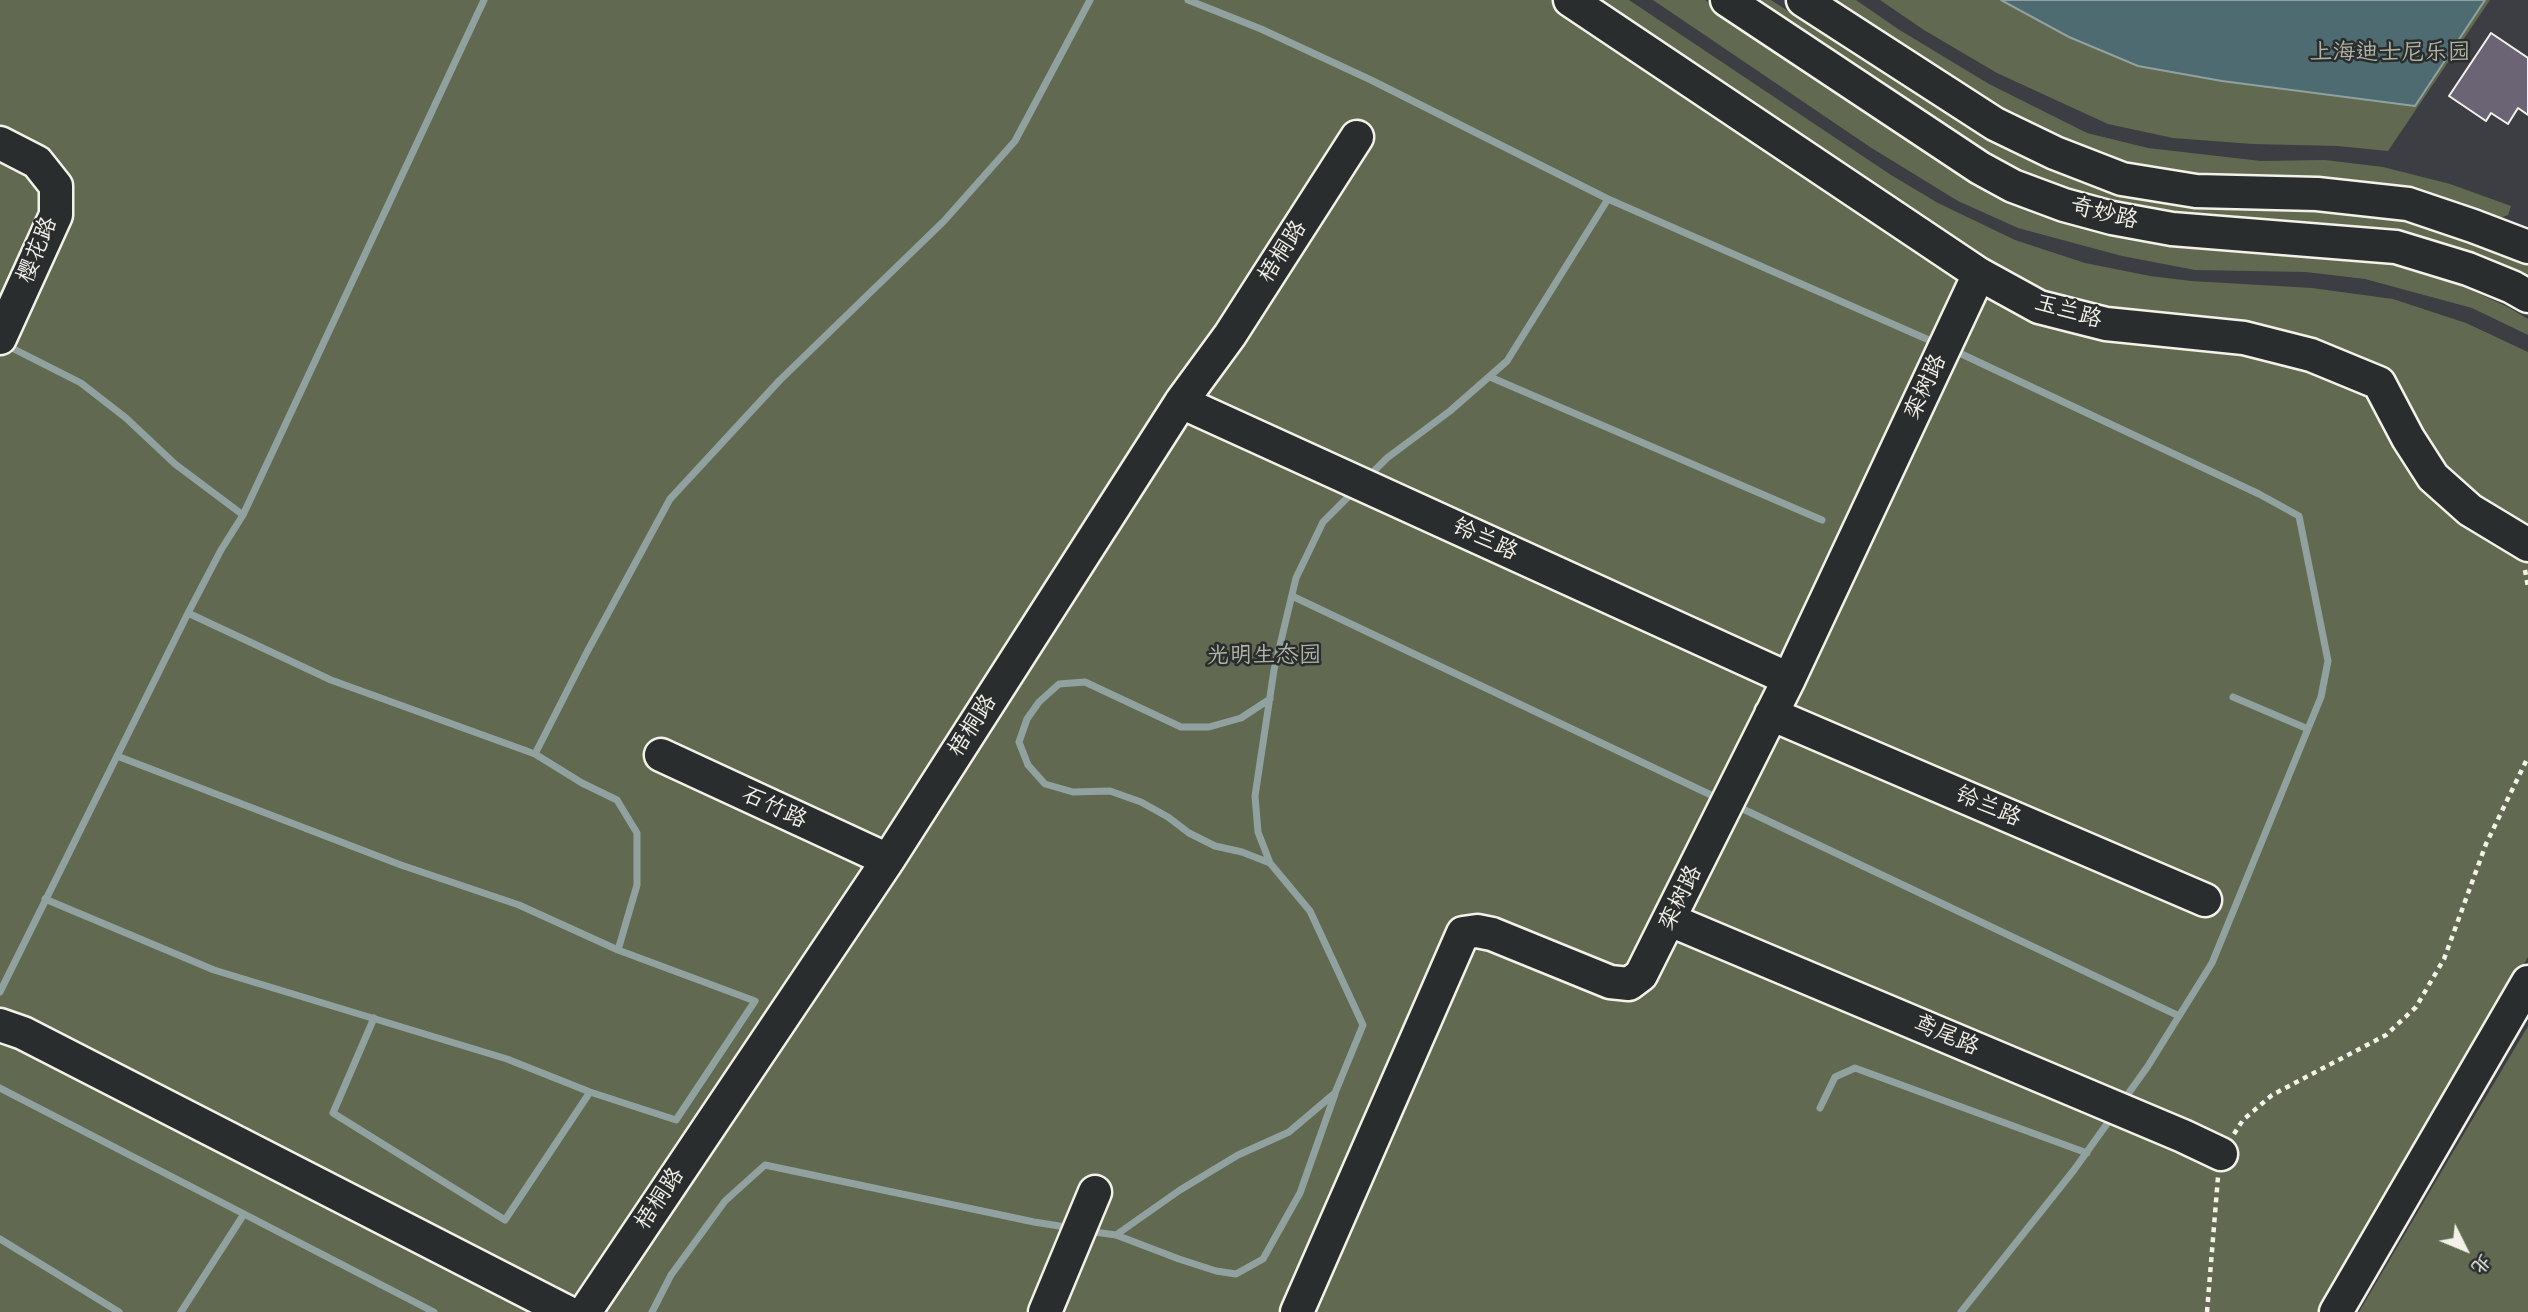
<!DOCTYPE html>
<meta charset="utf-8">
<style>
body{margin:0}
#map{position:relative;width:2528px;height:1312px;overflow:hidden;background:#3d3e43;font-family:"Balsamiq Sans","LXGW WenKai TC",sans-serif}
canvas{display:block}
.north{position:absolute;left:2430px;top:1214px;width:70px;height:70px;-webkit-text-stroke:5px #2a2d2e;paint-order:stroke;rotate:133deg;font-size:19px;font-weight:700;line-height:28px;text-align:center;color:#f4f1e8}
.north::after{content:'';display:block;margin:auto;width:24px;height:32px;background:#f4f1e8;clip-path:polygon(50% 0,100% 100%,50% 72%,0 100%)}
</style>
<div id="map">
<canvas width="2528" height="1312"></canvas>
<div class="north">北</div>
</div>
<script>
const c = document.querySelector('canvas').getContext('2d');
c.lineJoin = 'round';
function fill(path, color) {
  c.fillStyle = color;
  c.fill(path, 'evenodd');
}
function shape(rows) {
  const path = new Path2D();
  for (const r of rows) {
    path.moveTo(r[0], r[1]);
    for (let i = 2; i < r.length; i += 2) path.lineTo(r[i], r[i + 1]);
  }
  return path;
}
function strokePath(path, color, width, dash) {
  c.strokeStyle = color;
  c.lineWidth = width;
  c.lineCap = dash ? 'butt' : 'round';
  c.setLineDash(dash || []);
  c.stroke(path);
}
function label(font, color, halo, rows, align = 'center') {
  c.font = font + ' "Balsamiq Sans","LXGW WenKai TC",sans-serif';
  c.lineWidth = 5;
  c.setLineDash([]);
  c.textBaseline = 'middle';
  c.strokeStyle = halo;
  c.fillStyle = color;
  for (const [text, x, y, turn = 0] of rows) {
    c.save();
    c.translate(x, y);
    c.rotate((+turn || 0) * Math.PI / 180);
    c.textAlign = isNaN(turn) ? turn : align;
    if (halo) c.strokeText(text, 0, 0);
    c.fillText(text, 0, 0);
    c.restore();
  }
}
fill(shape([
 [0,0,1629,0,1891,175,1938,203,2015,240,2085,263,2150,276,2191,281,2312,288,2393,299,2466,323,2528,352,2528,957,2321,1312,0,1312],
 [1653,0,1705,0,1961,177,2023,205,2331,257,2393,264,2455,283,2508,307,2528,319,2528,335,2472,308,2365,279,2306,272,2195,270,2122,256,2018,228,1958,201,1870,147],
 [1746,0,1771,0,1977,133,2047,169,2136,195,2380,211,2528,260,2528,278,2471,253,2430,240,2377,230,2167,215,2114,206,2033,180,1968,147],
 [1815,0,1856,0,1898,29,1989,84,2087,133,2148,148,2261,161,2325,160,2383,167,2450,184,2511,206,2508,215,2500,218,2396,189,2356,182,2226,178,2101,160,2015,126],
 [1880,0,2490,0,2388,151,2338,146,2253,144,2173,138,2108,124,1997,73,1924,30],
 [2528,1026,2528,1312,2359,1312,2449,1159]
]), '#616a50');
const water = shape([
 [2001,0,2485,0,2415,106,2222,81,2138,66,2069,37,2001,0]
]);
fill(water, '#4d6b70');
strokePath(water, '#90a1a0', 2);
strokePath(shape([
 [1188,0,1261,29,1371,80,1608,199,1938,344],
 [4,344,81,383,126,418,175,464,243,515],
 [1953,350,2259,494,2299,516,2328,661,2321,697,2212,963,2148,1066,2123,1101],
 [1490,377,1822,520],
 [1367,478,1387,458,1450,411,1507,361,1608,199],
 [1292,596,1711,795],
 [188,613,331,680,535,754],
 [2233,697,2308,729],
 [1270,699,1241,718,1209,727,1181,727,1085,682,1059,684,1039,702,1027,719,1019,742,1028,765,1045,784,1073,792,1110,791,1141,802,1168,817,1189,833,1215,846,1242,852,1270,863],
 [117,756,401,865,519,905,618,950],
 [1745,810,2179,1016],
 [45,899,214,970,507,1059,590,1092],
 [0,992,188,613,221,550,243,515,484,0],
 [374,1018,333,1113,505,1220,590,1092,676,1120,755,1001,618,950,637,885,637,833,617,800,582,783,535,754,587,652,670,499,780,380,944,221,1015,141,1090,0],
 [0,1088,434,1312],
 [1820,1108,1835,1077,1855,1068,2087,1153],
 [1087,1231,1116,1235,1180,1190,1238,1155,1289,1132,1335,1093,1363,1025,1310,911,1270,863,1258,832,1255,796,1274,670,1296,578,1323,522,1354,491],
 [1116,1235,1179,1259,1216,1271,1236,1274,1263,1259,1300,1193,1335,1094],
 [0,1239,119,1312],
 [181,1312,244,1214],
 [652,1312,671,1275,725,1201,765,1165,1034,1222,1072,1228],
 [1961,1312,2074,1170,2114,1114]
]), '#90a1a0', 7);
const building = shape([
 [2491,33,2528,58,2528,115,2518,108,2508,124,2491,113,2486,121,2449,96,2491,33]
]);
fill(building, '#6a6475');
strokePath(building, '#f4f1e8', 2);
const minor = shape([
 [1570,0,1979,274,2039,307,2106,324,2244,338,2311,355,2379,383,2408,438,2433,477,2470,510,2528,545],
 [1727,0,1980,168,2013,186,2064,205,2112,218,2172,229,2396,247,2468,269,2512,287,2528,296],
 [1803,0,1995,124,2055,153,2122,179,2196,191,2317,194,2408,204,2473,226,2528,247],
 [0,143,37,162,56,186,56,215,0,338],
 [1181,402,1789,679],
 [1771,714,2205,900],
 [661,755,888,860],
 [1670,920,2183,1136,2221,1154],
 [0,1025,23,1033,567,1312],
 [585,1312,888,860,1181,402,1230,335,1357,137],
 [1045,1312,1095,1192],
 [1297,1312,1463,933,1477,931,1492,934,1610,982,1629,984,1641,975,1789,679,1979,274],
 [2336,1312,2528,982]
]);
strokePath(minor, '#f4f1e8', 37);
strokePath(shape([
 [2525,570,2528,587],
 [2234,1134,2243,1120,2272,1095,2386,1035,2416,1007,2444,959,2486,844,2528,757],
 [2207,1312,2218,1177]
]), '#f4f1e8', 4.5, [5, 5]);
strokePath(minor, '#2a2d2e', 32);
label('23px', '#b2b4a4', '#2a2d2e', [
 ["上海迪士尼乐园",2390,53],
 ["光明生态园",1264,656]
]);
label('23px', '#f4f1e8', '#2a2d2e', [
 ["奇妙路",2104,214,14],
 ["樱花路",38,250,-68],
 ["梧桐路",1283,252,-57],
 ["玉兰路",2068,312,16],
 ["栾树路",1926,387,-65],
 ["铃兰路",1485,540,25],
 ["梧桐路",973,726,-57],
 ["铃兰路",1988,807,23],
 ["石竹路",774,808,25],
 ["栾树路",1681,898,-64],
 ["鸢尾路",1946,1036,23],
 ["梧桐路",660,1199,-56]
]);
</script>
